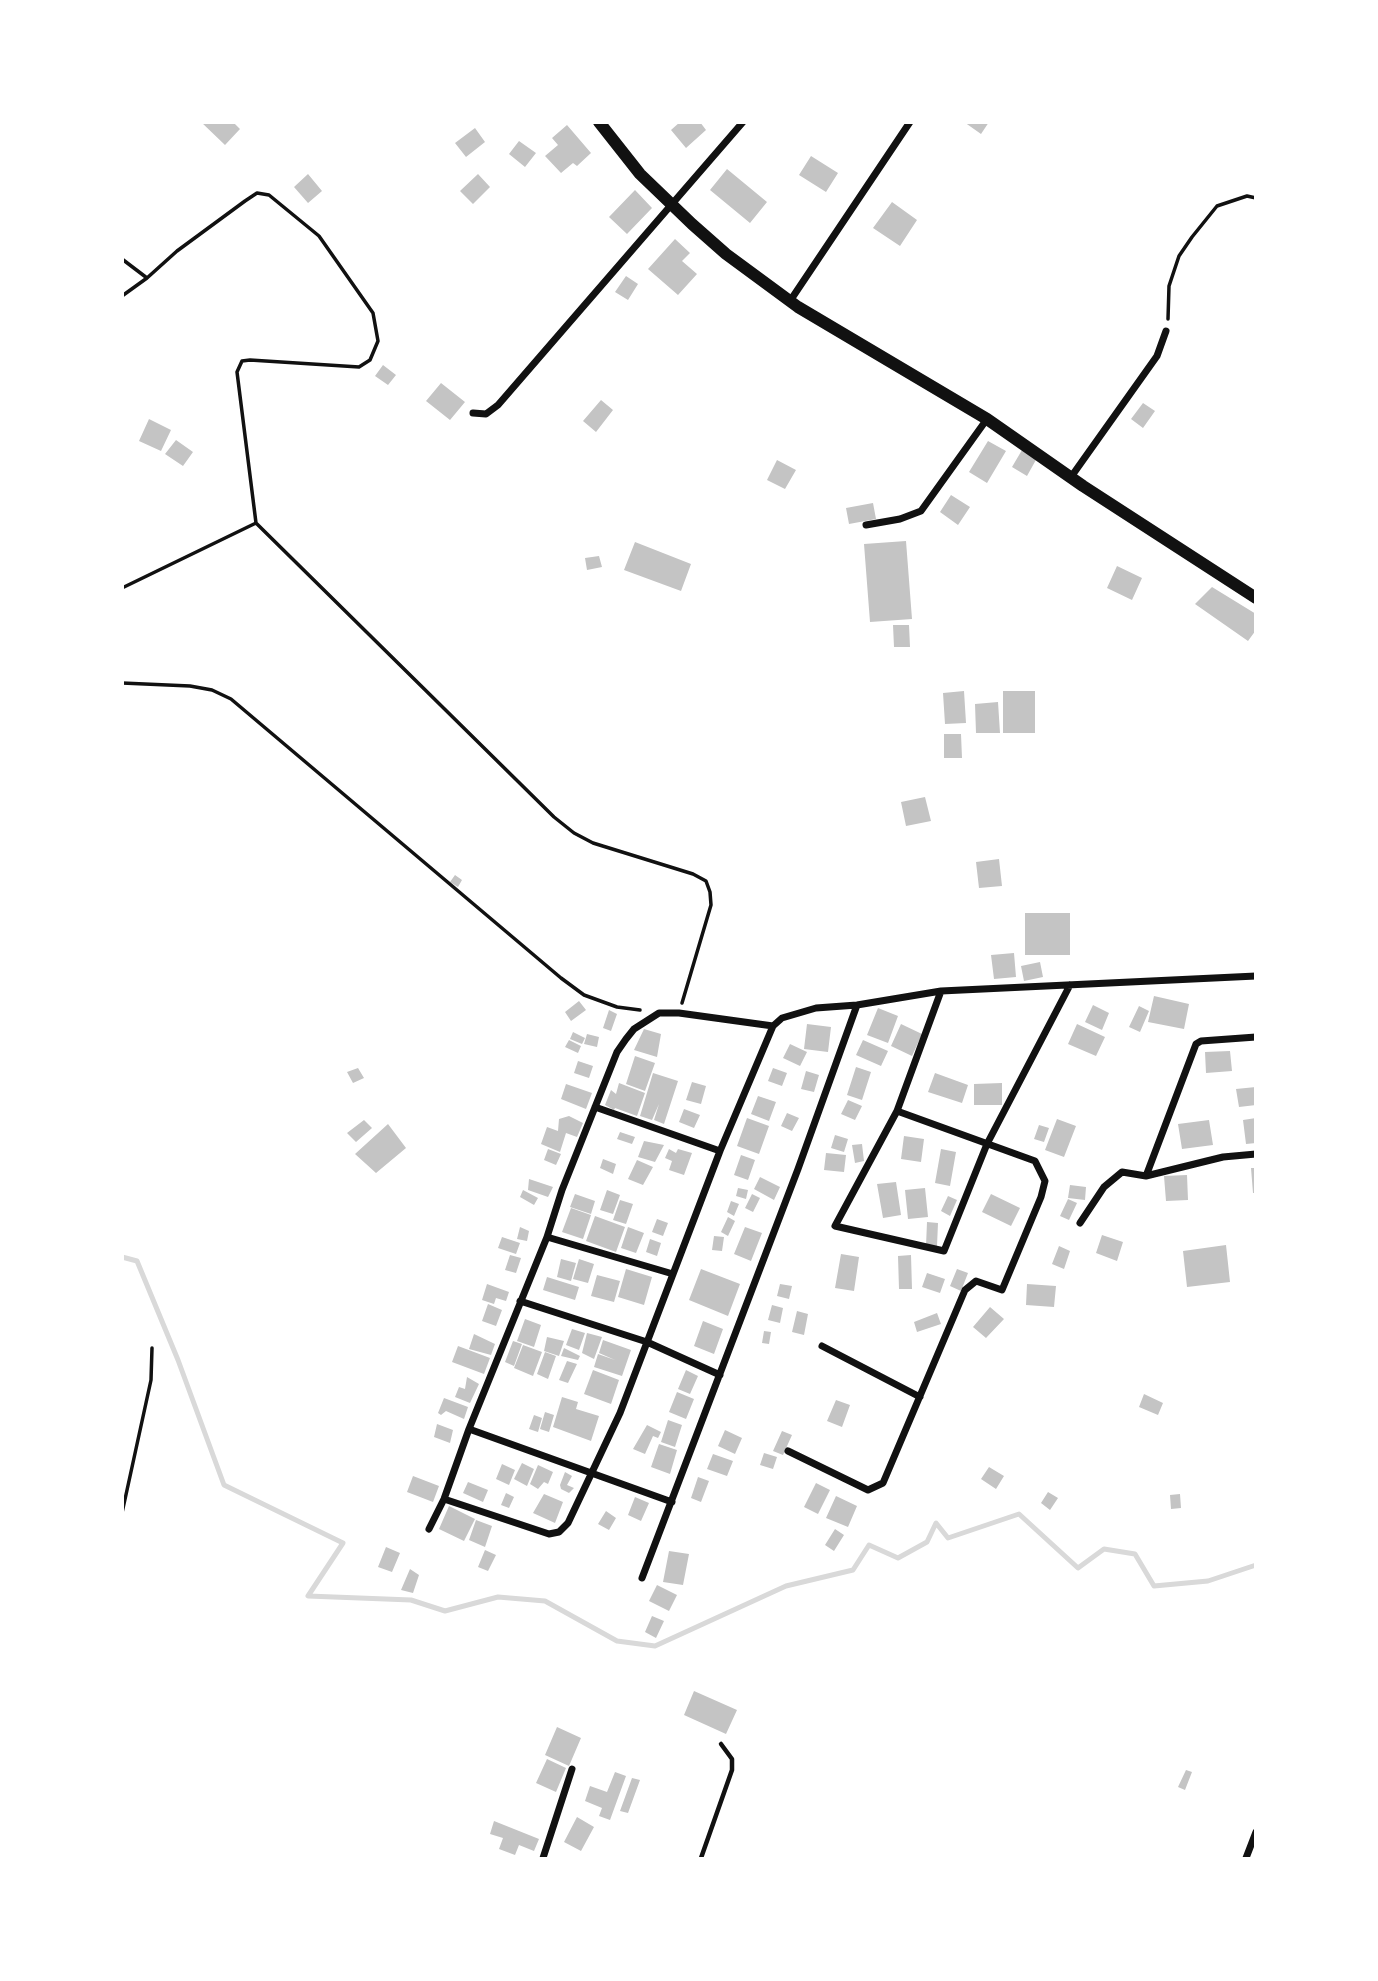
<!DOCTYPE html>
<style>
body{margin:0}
#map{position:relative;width:1378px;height:1981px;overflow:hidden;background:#fff;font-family:"Alegreya Sans",sans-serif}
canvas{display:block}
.frame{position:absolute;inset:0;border:124px solid #fff;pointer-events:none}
</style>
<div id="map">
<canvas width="1378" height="1981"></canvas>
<div class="frame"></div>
</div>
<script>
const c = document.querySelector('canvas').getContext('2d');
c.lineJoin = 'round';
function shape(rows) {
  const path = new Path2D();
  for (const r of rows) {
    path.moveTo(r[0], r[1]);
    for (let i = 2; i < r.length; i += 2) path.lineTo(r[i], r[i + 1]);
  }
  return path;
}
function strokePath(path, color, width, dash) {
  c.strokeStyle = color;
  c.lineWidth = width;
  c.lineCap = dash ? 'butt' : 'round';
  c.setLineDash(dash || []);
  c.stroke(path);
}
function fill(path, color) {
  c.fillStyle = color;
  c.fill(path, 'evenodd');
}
strokePath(shape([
 [122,1257,137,1261,178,1360,224,1485,343,1543,308,1596,411,1600,445,1611,498,1597,545,1601,617,1641,655,1646,786,1586,853,1570,869,1545,898,1558,927,1542,936,1523,948,1538,1019,1514,1078,1568,1104,1549,1135,1554,1154,1586,1208,1581,1256,1565]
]), '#d9d9d9', 5);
fill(shape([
 [201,122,233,122,240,129,225,145],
 [680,122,700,122,706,130,686,148,671,130],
 [964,122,989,122,981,134],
 [567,125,591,153,577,166,573,163,561,173,545,156,558,145,552,138],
 [475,128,485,142,466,157,455,143],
 [519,141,536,153,525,167,509,154],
 [811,156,838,173,826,192,799,175],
 [727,169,767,202,750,223,710,190],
 [308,174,322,191,308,203,294,187],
 [478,174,490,187,473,204,460,191],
 [635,190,652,208,627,234,609,217],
 [892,202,917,220,900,246,873,228],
 [675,239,690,253,682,261,697,274,678,295,648,269],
 [626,276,638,284,628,300,615,292],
 [383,365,396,375,388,385,375,376],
 [441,383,465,402,450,420,426,401],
 [601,400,613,410,596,432,583,421],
 [1143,403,1155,411,1143,428,1131,419],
 [149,419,171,430,161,451,139,441],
 [176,440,193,452,183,466,165,454],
 [988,441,1006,451,987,483,969,472],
 [1022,450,1037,458,1027,476,1012,467],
 [777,460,796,470,785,489,767,480],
 [951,495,970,507,958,525,940,512],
 [873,503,876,519,849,524,846,508],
 [906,541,912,619,870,622,864,544],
 [635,542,691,564,681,591,624,570],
 [599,556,602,567,587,570,585,558],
 [1117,566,1142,578,1132,600,1107,588],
 [1212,587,1256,614,1256,630,1248,641,1195,604],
 [893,625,909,625,910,647,894,647],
 [964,691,966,723,945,724,943,693],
 [1003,691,1035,691,1035,733,1003,733],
 [998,702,1000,733,976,733,975,704],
 [944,734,961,734,962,758,944,758],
 [925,797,931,821,906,826,901,802],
 [999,859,1002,886,979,888,976,862],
 [455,875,462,880,458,887,450,882],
 [1025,913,1070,913,1070,955,1025,955],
 [1014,953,1016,977,994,979,991,955],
 [1040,962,1043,977,1024,981,1021,966],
 [1154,996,1189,1004,1184,1029,1148,1022],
 [579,1001,586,1010,571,1021,565,1012],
 [1093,1005,1109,1013,1102,1030,1085,1022],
 [1139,1006,1149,1011,1140,1032,1129,1027],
 [878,1008,898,1016,888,1043,867,1035],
 [609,1010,617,1014,611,1031,603,1028],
 [807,1024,831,1027,828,1052,804,1049],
 [901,1024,922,1034,912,1056,891,1046],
 [1077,1024,1105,1037,1096,1056,1068,1044],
 [644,1029,661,1034,657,1057,634,1050],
 [573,1032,585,1038,582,1044,570,1039],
 [587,1034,599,1037,597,1047,584,1044],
 [569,1040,581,1046,578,1053,565,1047],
 [863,1040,888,1051,881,1066,856,1055],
 [790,1044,807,1052,800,1066,783,1058],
 [1230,1051,1232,1071,1206,1073,1205,1052],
 [635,1056,655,1063,645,1091,626,1084],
 [578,1061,593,1066,589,1078,574,1073],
 [856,1067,871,1072,862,1100,847,1095],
 [358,1068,364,1078,353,1083,347,1072],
 [773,1068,787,1073,782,1086,768,1081],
 [806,1071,819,1075,814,1092,801,1089],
 [653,1073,678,1081,664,1124,654,1120,659,1104,652,1120,640,1116],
 [935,1073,968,1085,962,1103,928,1092],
 [692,1082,706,1086,701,1104,686,1100],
 [619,1083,645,1093,637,1116,615,1108,614,1110,605,1105,611,1090,616,1094],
 [1002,1083,1002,1105,974,1105,974,1084],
 [566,1084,592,1093,586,1109,561,1099],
 [1256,1087,1256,1105,1239,1107,1236,1089],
 [758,1096,776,1102,769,1121,751,1114],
 [848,1100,862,1106,855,1120,841,1114],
 [684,1109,700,1115,694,1128,679,1122],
 [787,1113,799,1118,792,1131,781,1126],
 [569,1116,583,1123,577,1137,566,1133,560,1152,541,1144,547,1127,558,1131,559,1119],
 [747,1118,769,1126,759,1154,737,1146],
 [1256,1118,1256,1143,1246,1144,1243,1120],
 [1057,1119,1076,1126,1064,1157,1045,1150],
 [364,1120,372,1128,356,1142,347,1133],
 [1209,1120,1213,1145,1182,1149,1178,1124],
 [388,1124,406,1148,376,1173,355,1154],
 [1039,1125,1049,1128,1044,1142,1034,1139],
 [620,1132,635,1137,632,1144,617,1139],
 [835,1135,848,1139,844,1152,831,1148],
 [904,1136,924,1139,921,1162,901,1159],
 [644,1141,664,1145,655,1162,638,1157],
 [862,1144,864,1161,855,1163,852,1145],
 [548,1149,561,1154,556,1165,544,1160],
 [669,1149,676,1153,678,1149,692,1153,684,1175,669,1170,672,1161,665,1158],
 [941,1149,956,1152,950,1186,935,1183],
 [826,1153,846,1155,844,1172,824,1170],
 [741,1155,755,1160,748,1180,734,1175],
 [603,1159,616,1164,613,1174,600,1168],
 [637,1160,653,1167,643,1185,628,1179],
 [1251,1168,1256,1168,1256,1193,1253,1193],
 [1187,1175,1188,1200,1166,1201,1164,1176],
 [760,1177,780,1187,774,1200,754,1189],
 [529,1179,553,1187,548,1197,528,1190],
 [896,1182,901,1215,883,1218,877,1184],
 [1070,1185,1086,1187,1085,1200,1068,1198],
 [738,1188,748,1190,746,1199,736,1196],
 [925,1188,928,1217,908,1219,905,1190],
 [523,1190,538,1198,534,1205,520,1197],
 [607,1190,620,1195,613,1214,600,1210],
 [575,1194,595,1201,591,1214,570,1207],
 [752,1194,760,1198,753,1212,745,1208],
 [991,1194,1020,1208,1011,1226,982,1212],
 [948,1196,957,1200,950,1216,941,1211],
 [1068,1199,1077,1203,1069,1220,1060,1216],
 [620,1200,633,1204,626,1224,613,1220],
 [731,1201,739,1204,734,1216,727,1212],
 [571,1208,591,1215,583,1239,562,1232],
 [595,1216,625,1227,616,1252,586,1241],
 [728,1217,735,1221,728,1236,721,1232],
 [657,1219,668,1223,663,1236,652,1232],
 [927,1222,938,1223,937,1246,926,1246],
 [520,1227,529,1231,527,1241,517,1239],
 [628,1227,644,1233,636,1253,621,1248],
 [745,1227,762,1233,751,1261,734,1254],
 [1102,1235,1123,1242,1117,1261,1096,1253],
 [714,1236,724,1237,722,1251,712,1250],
 [502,1237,520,1243,516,1254,498,1248],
 [650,1239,661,1243,657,1256,646,1252],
 [1226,1245,1230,1282,1187,1287,1183,1251],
 [1059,1246,1070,1251,1064,1269,1052,1264],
 [841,1254,859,1257,854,1291,835,1288],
 [510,1255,521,1258,516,1273,505,1270],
 [911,1255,912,1289,899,1289,898,1256],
 [561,1259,576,1263,571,1281,557,1277],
 [579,1259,594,1264,588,1283,573,1279],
 [626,1269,652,1277,644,1305,618,1297],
 [701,1269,740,1284,728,1316,689,1300],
 [957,1269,968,1273,961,1291,950,1286],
 [927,1273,945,1279,940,1293,922,1287],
 [597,1275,620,1281,614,1302,591,1296],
 [547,1277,579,1287,575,1300,543,1290],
 [487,1284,509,1292,506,1301,496,1298,494,1304,482,1300],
 [780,1284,792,1286,789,1299,777,1296],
 [1027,1284,1056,1286,1054,1307,1026,1305],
 [488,1304,502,1310,496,1326,482,1321],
 [772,1305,783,1308,780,1323,768,1320],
 [990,1307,1004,1319,986,1338,973,1327],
 [797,1311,808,1314,804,1335,792,1332],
 [937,1313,941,1324,917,1332,914,1322],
 [525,1319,541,1325,534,1347,517,1341],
 [703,1321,723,1329,714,1354,694,1346],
 [572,1329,585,1333,579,1350,566,1345],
 [764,1331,771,1332,769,1344,762,1343],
 [587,1333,602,1337,594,1359,582,1353],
 [474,1334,495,1344,491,1355,469,1349],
 [547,1337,564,1341,559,1356,544,1351],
 [603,1340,631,1350,622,1376,594,1367,598,1354,615,1360,599,1353],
 [513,1341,522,1344,514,1366,505,1362],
 [523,1345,542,1352,533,1376,514,1368],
 [458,1346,490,1358,484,1374,452,1362],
 [564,1348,580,1356,578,1360,561,1356],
 [545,1352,556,1356,548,1379,537,1374],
 [567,1361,577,1364,568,1383,559,1380],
 [593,1370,619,1380,611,1404,584,1394],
 [686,1370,698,1376,690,1394,678,1389],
 [467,1377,479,1384,470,1403,455,1397,459,1387,465,1389],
 [677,1392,694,1399,686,1419,669,1412],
 [1144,1394,1163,1403,1158,1415,1139,1407],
 [562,1397,578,1402,576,1409,599,1416,591,1441,553,1427],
 [444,1398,468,1407,464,1419,446,1411,441,1415,438,1413],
 [836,1400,850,1405,842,1427,827,1421],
 [545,1412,554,1415,549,1432,540,1429],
 [534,1415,542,1418,538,1432,529,1429],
 [668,1420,682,1425,675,1447,661,1442],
 [437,1424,453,1430,450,1443,434,1437],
 [647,1425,661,1432,658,1438,653,1436,645,1454,633,1449],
 [725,1430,742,1438,735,1454,718,1446],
 [782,1431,792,1435,783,1455,773,1451],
 [659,1444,677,1450,670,1474,651,1467],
 [764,1453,777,1457,773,1469,760,1465],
 [713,1454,733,1461,727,1476,707,1469],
 [522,1463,534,1469,527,1486,514,1479],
 [502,1464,515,1470,509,1485,496,1479],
 [538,1465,553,1472,548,1484,544,1482,538,1489,530,1484],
 [989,1467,1004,1476,996,1489,981,1479],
 [565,1472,572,1476,567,1485,574,1488,569,1493,561,1489,560,1485],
 [413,1476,439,1486,433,1502,407,1492],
 [698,1477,709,1481,701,1502,691,1498],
 [468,1482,488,1490,483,1502,463,1493],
 [816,1483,830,1490,818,1514,804,1507],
 [1048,1492,1058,1498,1050,1510,1041,1503],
 [506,1493,514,1497,509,1508,501,1505],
 [544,1494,563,1502,555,1523,533,1513],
 [1180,1494,1181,1508,1171,1509,1170,1495],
 [836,1496,857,1506,848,1527,826,1518],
 [635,1497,649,1503,641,1521,628,1515],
 [449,1506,475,1519,464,1541,439,1529],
 [606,1511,616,1518,609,1530,598,1524],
 [476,1520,492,1526,485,1547,469,1540],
 [835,1529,844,1535,834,1551,825,1545],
 [386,1547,400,1553,392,1572,378,1567],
 [485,1550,496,1555,488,1571,478,1567],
 [669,1551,689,1554,683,1585,663,1582],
 [410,1569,419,1575,413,1593,401,1590],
 [657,1585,677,1595,669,1611,649,1601],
 [652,1616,664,1621,656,1638,645,1632],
 [694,1691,737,1710,726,1734,684,1715],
 [557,1727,581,1738,569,1766,545,1755],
 [547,1759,566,1768,556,1792,536,1783],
 [1186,1770,1192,1772,1185,1790,1178,1787],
 [615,1772,626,1776,610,1820,599,1816,602,1808,585,1801,590,1786,607,1792],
 [632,1778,640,1780,628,1813,620,1811],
 [577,1817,594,1827,581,1851,564,1842],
 [494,1821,539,1839,534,1851,519,1845,515,1855,499,1849,503,1838,490,1834]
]), '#c4c4c4');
strokePath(shape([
 [122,259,147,278],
 [122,296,147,278,177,251,245,201,257,193,269,195,319,236,373,313,378,341,370,360,359,367,250,360,242,361,237,372,256,523,122,588],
 [1168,319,1169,286,1179,256,1192,237,1217,206,1247,196,1256,198],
 [256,523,554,817,574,833,593,843,693,874,706,881,710,892,711,905,682,1003],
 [122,683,190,686,212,690,231,699,561,978,584,995,617,1007,640,1010],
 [122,1513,151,1380,152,1348]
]), '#111', 3.5);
strokePath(shape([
 [701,1858,732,1770,732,1759,721,1744]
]), '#111', 4.5);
strokePath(shape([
 [790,301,910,122],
 [473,413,486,414,498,405,743,122],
 [1071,477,1157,356,1166,331],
 [866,525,900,519,921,511,987,419],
 [941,991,897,1111,835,1226,944,1251,987,1144,1070,985],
 [595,1107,720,1151],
 [1146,1176,1196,1044,1201,1041,1256,1037],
 [1080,1223,1104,1187,1122,1172,1146,1176,1223,1157,1256,1154],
 [547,1237,673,1274],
 [520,1301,647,1342,720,1375],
 [822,1346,920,1397],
 [788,1451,868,1490,883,1483,965,1290,976,1281,1002,1290,1041,1197,1045,1181,1035,1161,897,1111],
 [444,1499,549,1534,559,1532,568,1523,620,1413,720,1151,773,1026,782,1018,816,1008,857,1005,941,991,1256,976],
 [672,1502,469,1429,547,1237,562,1190,617,1052,626,1039,634,1029,659,1013,679,1013,773,1026],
 [429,1529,444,1499,469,1429],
 [642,1578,798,1169,857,1005],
 [543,1858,572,1769],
 [1246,1858,1256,1832]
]), '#111', 7);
strokePath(shape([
 [599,122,640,174,692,224,726,254,798,307,987,419,1083,486,1256,598]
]), '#111', 12);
</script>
